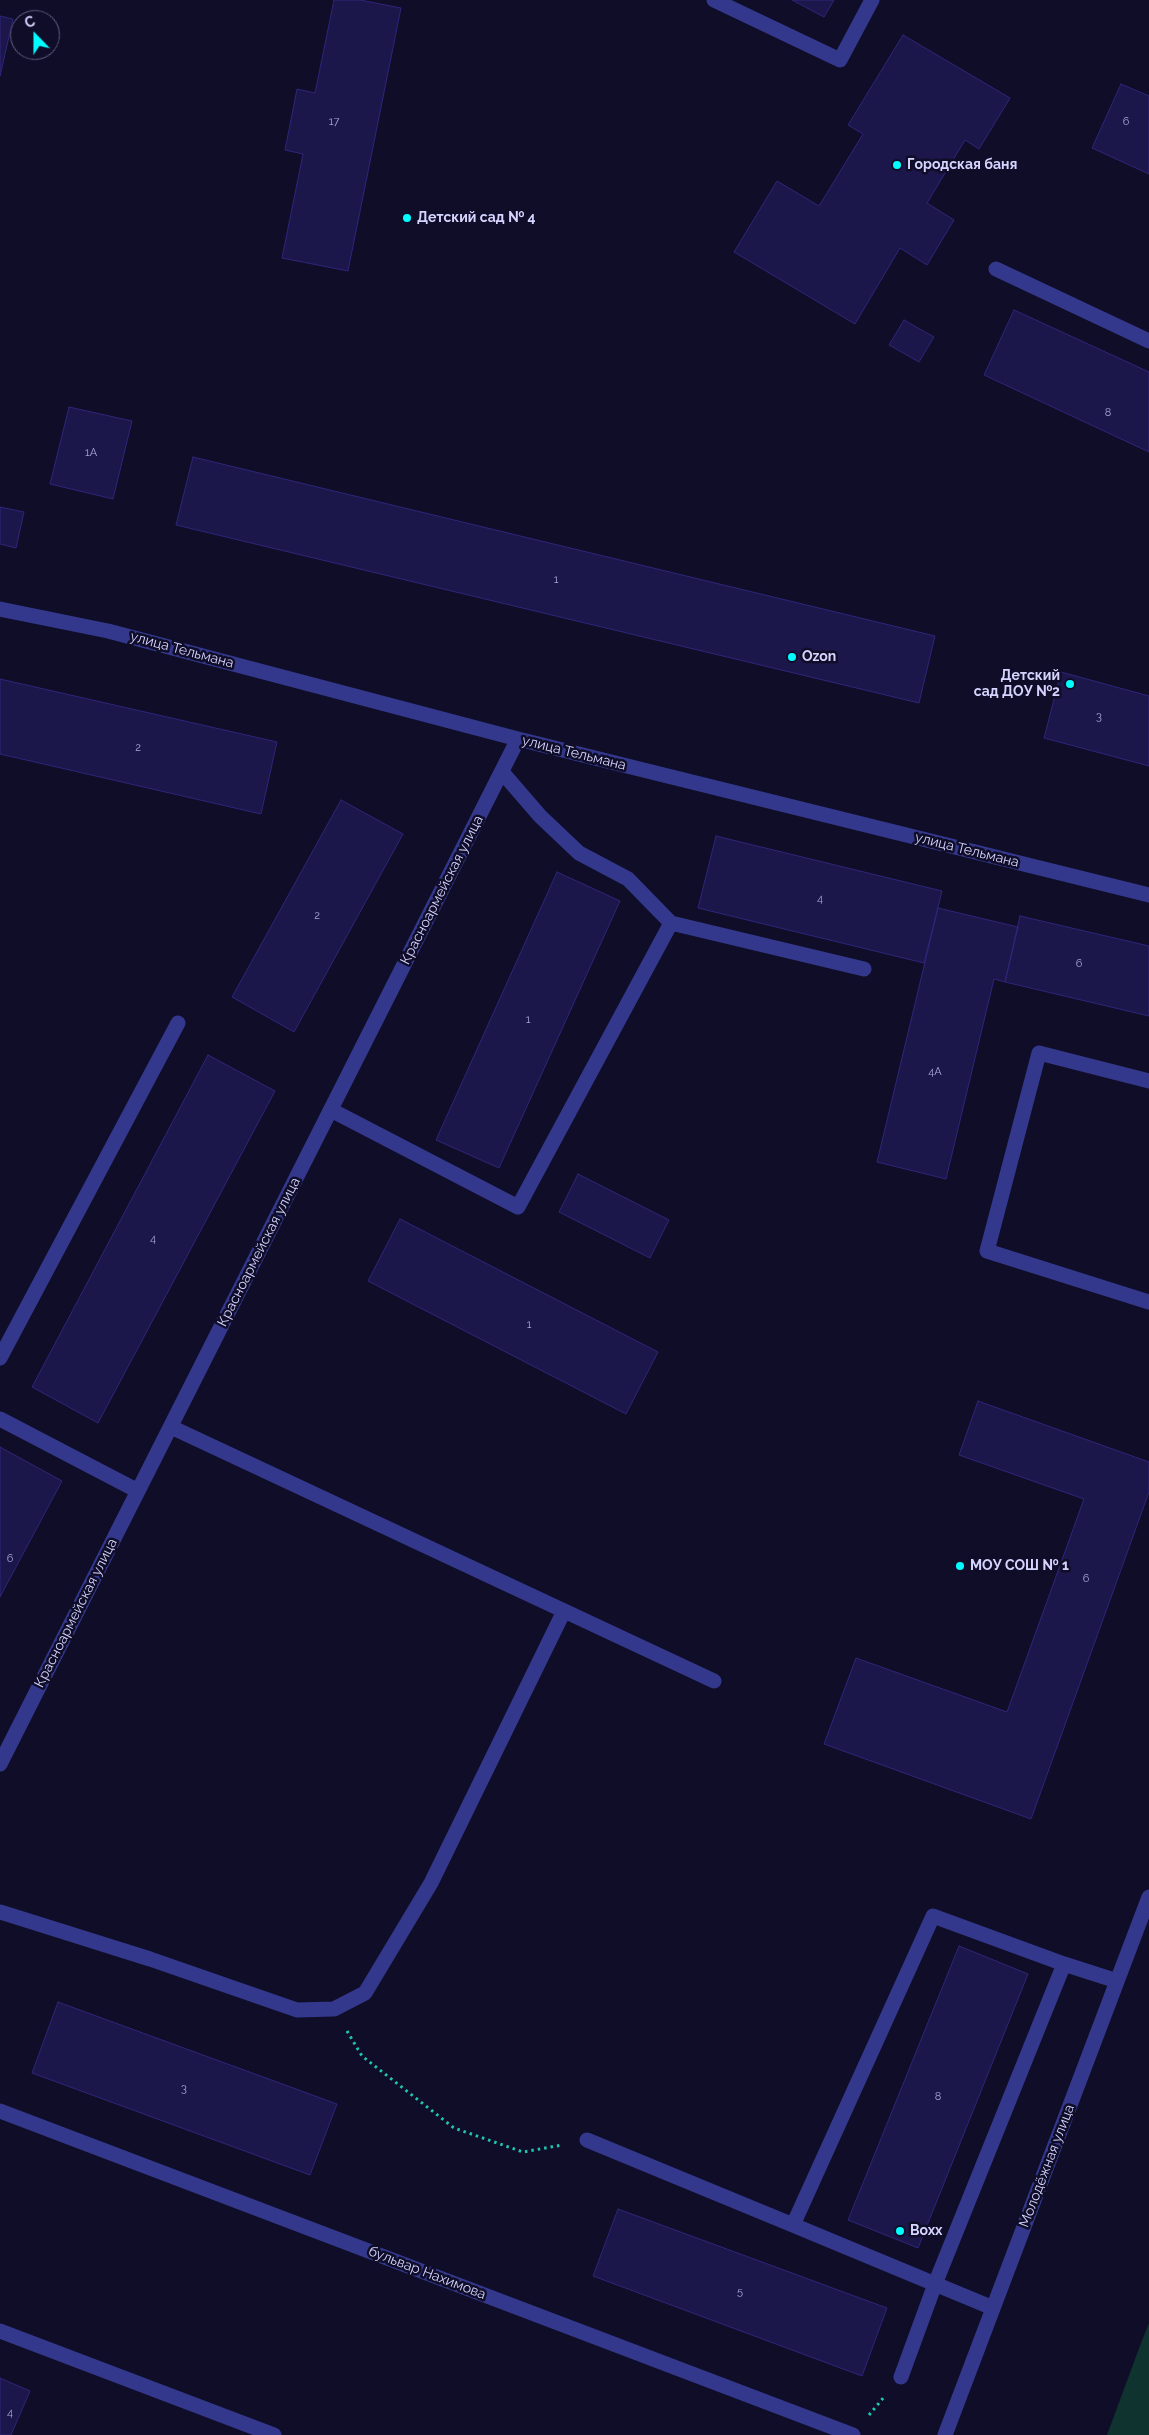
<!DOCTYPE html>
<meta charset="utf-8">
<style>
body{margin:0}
#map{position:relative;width:1149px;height:2435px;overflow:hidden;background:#0f0d28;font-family:Raleway,sans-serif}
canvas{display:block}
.north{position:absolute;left:10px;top:10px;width:50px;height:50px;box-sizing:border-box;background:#0f0d28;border:1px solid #5e5d7e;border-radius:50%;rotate:338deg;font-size:14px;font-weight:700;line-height:20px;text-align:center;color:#d5d4ff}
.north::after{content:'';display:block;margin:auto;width:18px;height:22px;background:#00fdff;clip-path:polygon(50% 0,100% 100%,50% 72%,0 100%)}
</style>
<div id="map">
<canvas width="1149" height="2435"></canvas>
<div class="north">С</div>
</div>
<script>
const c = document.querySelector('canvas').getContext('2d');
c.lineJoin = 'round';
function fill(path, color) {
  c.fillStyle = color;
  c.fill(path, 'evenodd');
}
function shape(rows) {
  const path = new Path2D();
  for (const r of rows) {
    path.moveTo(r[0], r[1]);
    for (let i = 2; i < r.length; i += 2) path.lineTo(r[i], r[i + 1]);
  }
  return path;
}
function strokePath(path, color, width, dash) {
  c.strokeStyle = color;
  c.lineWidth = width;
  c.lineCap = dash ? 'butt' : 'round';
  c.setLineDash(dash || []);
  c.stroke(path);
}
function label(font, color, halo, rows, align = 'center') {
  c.font = font + ' Raleway,sans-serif';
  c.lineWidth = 5;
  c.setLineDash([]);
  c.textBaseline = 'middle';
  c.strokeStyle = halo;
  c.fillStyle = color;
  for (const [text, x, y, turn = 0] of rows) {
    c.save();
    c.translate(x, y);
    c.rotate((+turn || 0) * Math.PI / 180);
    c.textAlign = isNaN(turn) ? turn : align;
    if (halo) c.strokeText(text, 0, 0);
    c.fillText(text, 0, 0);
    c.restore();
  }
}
fill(shape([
 [1149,2323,1149,2435,1107,2435,1141,2343]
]), '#0f332e');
const building = shape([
 [334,0,360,0,401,8,348,271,282,258,303,154,285,150,297,89,315,93,334,0],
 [792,0,834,0,824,17,792,0],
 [0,16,13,19,0,76,0,16],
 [903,35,1010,98,979,149,965,140,927,203,954,220,927,265,900,248,855,324,734,252,777,181,819,206,863,134,848,125,903,35],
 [1121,84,1149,96,1149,174,1092,148,1121,84],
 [1014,310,1149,372,1149,452,984,375,1014,310],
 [904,320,934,337,919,362,889,345,904,320],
 [69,407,132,421,113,499,50,484,69,407],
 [193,457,935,636,919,703,176,525,193,457],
 [0,507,24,512,16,548,0,544,0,507],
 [1061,672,1149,696,1149,766,1044,738,1061,672],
 [0,679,277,742,261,814,0,754,0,679],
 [341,800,403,834,294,1032,232,997,341,800],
 [716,836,942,891,924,963,698,908,716,836],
 [557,872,620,901,499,1168,436,1140,557,872],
 [938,908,1018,927,1005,982,994,979,946,1179,877,1162,938,908],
 [1020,916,1149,946,1149,1016,1005,982,1020,916],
 [208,1055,275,1091,98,1423,32,1387,208,1055],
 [578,1174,669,1220,650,1258,559,1212,578,1174],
 [400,1219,658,1352,626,1414,368,1281,400,1219],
 [978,1401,1149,1462,1149,1492,1031,1819,824,1744,856,1658,1007,1712,1084,1499,959,1455,978,1401],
 [0,1447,62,1481,0,1597,0,1447],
 [959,1946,1028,1974,918,2248,848,2220,959,1946],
 [58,2002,337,2104,310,2175,32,2073,58,2002],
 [618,2209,887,2308,862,2376,593,2276,618,2209],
 [0,2378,30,2391,11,2435,0,2435,0,2378]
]);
fill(building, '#1c174b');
strokePath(building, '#2f267a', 1);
strokePath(shape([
 [347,2031,362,2056,454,2128,523,2152,562,2145],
 [869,2415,884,2397]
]), '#21c6ac', 3, [2.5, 4]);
strokePath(shape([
 [714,0,840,60,872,0],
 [996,269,1149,341],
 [0,609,108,631,518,739,1149,895],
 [502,772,540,816,579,853,628,879,671,923,864,969],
 [1149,1081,1039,1053,987,1251,1149,1302],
 [331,1110,518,1207,671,923],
 [0,1358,178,1023],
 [0,1419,138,1491],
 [171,1427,714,1681],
 [0,1764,518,739],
 [0,1912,150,1959,297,2010,334,2009,365,1993,431,1883,564,1611],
 [0,2111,853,2435],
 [587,2140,793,2225],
 [993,2308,935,2284,1064,1964,1117,1981],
 [0,2331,274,2435],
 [901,2377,935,2284,793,2225,933,1916,1064,1964],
 [945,2435,1149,1897]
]), '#33388c', 15);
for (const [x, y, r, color] of [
 [897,165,5,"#00fdff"],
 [407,218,5,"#00fdff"],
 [792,657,5,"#00fdff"],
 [1070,684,5,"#00fdff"],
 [960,1566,5,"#00fdff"],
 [900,2231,5,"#00fdff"]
]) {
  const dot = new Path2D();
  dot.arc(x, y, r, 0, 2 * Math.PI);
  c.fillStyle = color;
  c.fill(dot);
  strokePath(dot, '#0f0d28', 2);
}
label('11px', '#a7a5d2', null, [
 ["17",334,122],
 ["6",1126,122],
 ["8",1108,413],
 ["1А",91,453],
 ["1",556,580],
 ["3",1099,717],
 ["2",138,748],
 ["4",820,899],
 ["2",317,916],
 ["6",1079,964],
 ["1",528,1020],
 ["4А",935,1072],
 ["4",153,1239],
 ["1",529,1325],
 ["6",10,1559],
 ["6",1086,1579],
 ["3",184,2089],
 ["8",938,2097],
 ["5",740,2292],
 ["4",10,2413]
]);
label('bold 14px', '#d5d4ff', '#0f0d28', [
 ["Городская баня",907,165],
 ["Детский сад № 4",417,218],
 ["Ozon",802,657],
 ["Детский",1060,676,"right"],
 ["сад ДОУ №2",1060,692,"right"],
 ["МОУ СОШ № 1",970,1566],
 ["Boxx",910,2231]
], 'left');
label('14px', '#d5d4ff', '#0f0d28', [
 ["улица Тельмана",182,650,15],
 ["улица Тельмана",574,753,14],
 ["улица Тельмана",967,850,14],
 ["Красноармейская улица",442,890,-63],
 ["Красноармейская улица",259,1252,-63],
 ["Красноармейская улица",76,1613,-63],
 ["Молодёжная улица",1047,2166,-69],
 ["бульвар Нахимова",427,2273,21]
]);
</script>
